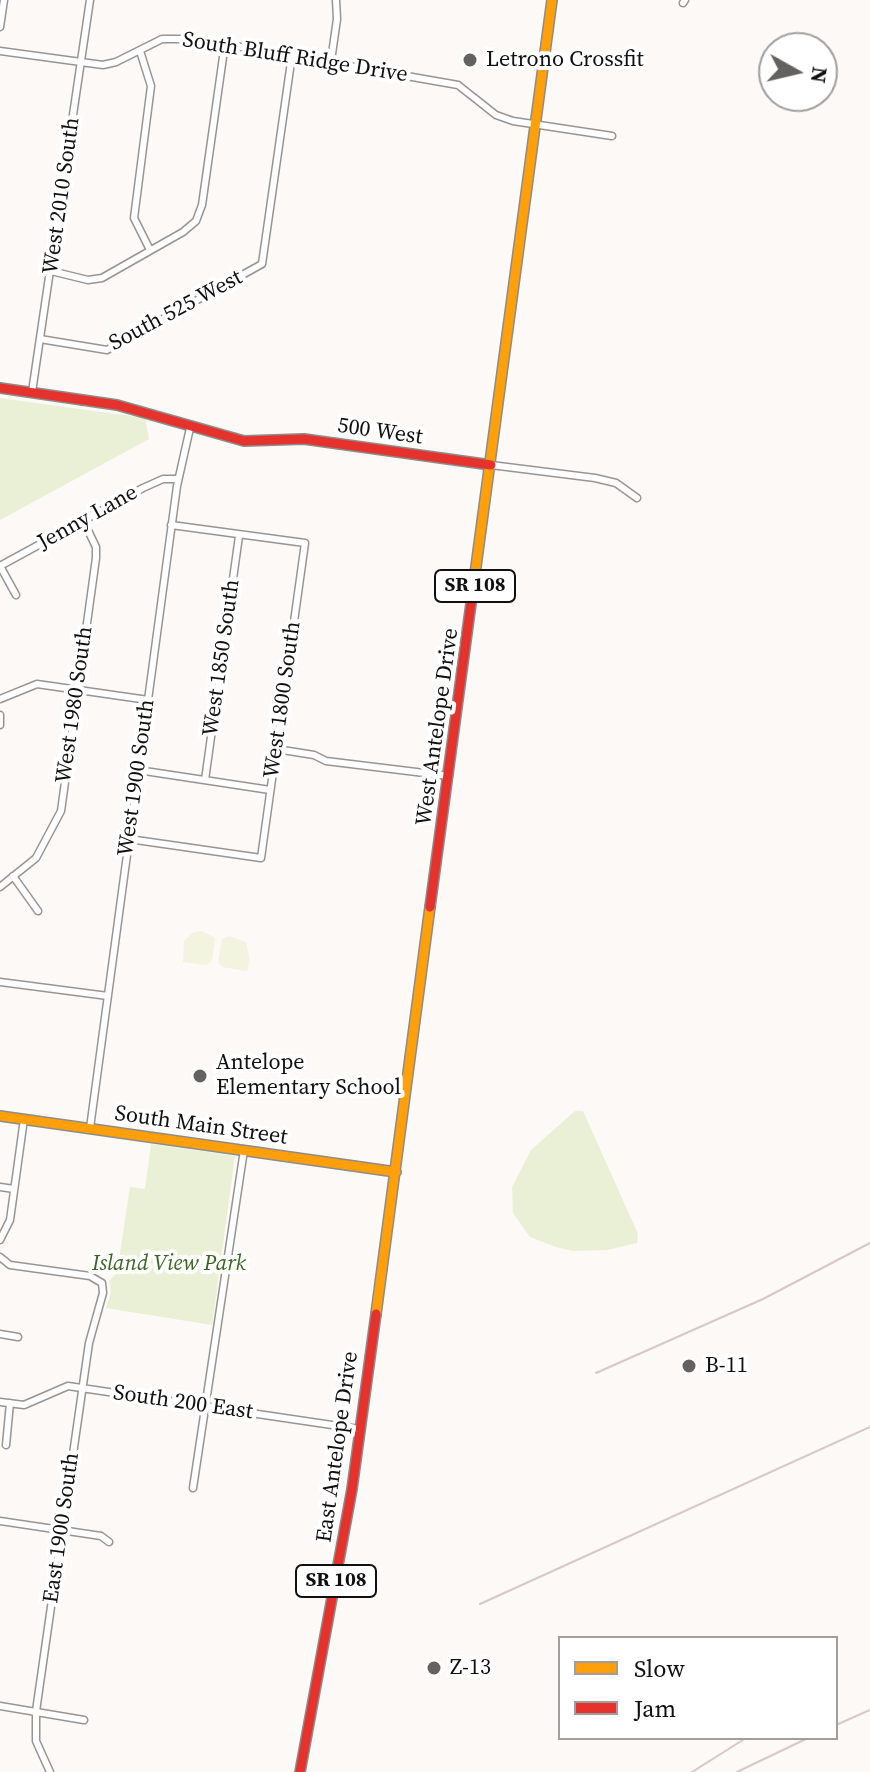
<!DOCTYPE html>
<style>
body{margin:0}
#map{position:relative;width:870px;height:1772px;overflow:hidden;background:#fcf9f6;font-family:"Source Serif 4",serif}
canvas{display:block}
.legend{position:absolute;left:558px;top:1636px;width:280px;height:104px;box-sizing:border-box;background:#fff;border:2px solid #9f9f9f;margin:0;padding:10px 14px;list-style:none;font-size:24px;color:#101010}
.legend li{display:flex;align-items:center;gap:16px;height:40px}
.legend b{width:40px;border:2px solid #9f9f9f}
.north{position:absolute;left:758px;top:32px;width:80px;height:80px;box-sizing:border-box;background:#fff;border:2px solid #9f9f9f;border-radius:50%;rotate:98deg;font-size:22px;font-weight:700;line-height:32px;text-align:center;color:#101010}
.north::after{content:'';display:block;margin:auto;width:28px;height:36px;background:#636260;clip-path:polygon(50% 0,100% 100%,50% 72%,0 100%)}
</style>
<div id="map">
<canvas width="870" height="1772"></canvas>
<ul class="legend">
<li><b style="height:10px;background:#ff9f0a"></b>Slow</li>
<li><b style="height:10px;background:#e5322d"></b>Jam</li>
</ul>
<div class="north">N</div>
</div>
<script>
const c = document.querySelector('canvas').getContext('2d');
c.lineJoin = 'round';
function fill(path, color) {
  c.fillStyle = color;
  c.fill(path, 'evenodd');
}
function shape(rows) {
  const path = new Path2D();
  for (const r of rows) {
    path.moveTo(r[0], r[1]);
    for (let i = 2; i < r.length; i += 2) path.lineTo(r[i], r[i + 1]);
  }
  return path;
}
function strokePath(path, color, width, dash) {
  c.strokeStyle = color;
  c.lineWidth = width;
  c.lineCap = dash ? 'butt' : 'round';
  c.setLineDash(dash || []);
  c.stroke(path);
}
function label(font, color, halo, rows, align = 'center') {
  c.font = font + ' "Source Serif 4",serif';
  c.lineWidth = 8;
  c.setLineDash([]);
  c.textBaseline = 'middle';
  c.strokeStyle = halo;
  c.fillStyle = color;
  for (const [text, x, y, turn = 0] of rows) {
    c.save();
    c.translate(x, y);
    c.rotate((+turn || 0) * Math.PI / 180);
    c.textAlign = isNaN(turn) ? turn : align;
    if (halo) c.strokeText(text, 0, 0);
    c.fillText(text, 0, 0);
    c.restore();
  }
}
fill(shape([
 [0,398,145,418,149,439,0,520],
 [575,1111,583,1111,638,1234,637,1243,607,1250,573,1251,556,1247,530,1237,513,1213,512,1187,531,1150],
 [151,1144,235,1156,212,1325,106,1308,111,1292,109,1281,117,1273,130,1187,145,1189]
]), '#e9f0d6');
fill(shape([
 [202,931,215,938,212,960,207,965,183,962,184,941,192,933],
 [229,936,246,942,250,960,247,971,222,967,218,962,222,939]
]), '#f2f4e0');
const street = shape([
 [683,3,685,0],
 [0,27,4,0],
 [0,51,103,65,116,62,162,39,195,39,458,85,496,115,513,121,612,136],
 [140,51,151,86,134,218,150,250],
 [331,61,337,19,336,0],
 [51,271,88,280,102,278,183,232,196,221,202,205,225,43],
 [40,339,107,350,262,264,292,55],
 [32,392,90,0],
 [491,465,595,478,616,483,637,498],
 [16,595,0,566,143,488,163,479,178,479],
 [0,699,37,684,148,700],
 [0,715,0,725],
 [276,749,314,755,326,761,449,776],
 [138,770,270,790],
 [205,780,239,536],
 [129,839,261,858,305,543,171,525],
 [13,876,38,911],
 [0,887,36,858,61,811,96,558,96,547,83,520],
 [0,982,108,996],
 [90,1128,177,486,190,428],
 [0,1187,14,1189],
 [0,1240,10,1220,24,1119],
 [0,1257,10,1265,90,1276,102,1283,103,1293,89,1343,36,1711,36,1741,50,1772],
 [0,1334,18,1337],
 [0,1402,24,1405,68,1386,359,1429],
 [6,1445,10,1403],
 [193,1488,244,1150],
 [0,1521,101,1536,109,1542],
 [0,1706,84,1720]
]);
const slow = shape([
 [475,574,552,0],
 [0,1116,396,1172],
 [376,1314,430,907]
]);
const jam = shape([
 [0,388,117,405,244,441,304,439,491,465],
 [430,907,475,574],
 [300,1772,352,1489,376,1314]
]);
strokePath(street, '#969594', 9);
strokePath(slow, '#8d8c8a', 12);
strokePath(jam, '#8d8c8a', 12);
strokePath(street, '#fffefe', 6);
strokePath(slow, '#ff9f0a', 9);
strokePath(jam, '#e5322d', 9);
strokePath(shape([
 [596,1373,763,1299,870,1243],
 [480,1604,870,1427],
 [836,1725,870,1710],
 [692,1772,746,1738],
 [737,1772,808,1738]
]), '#d8c6c9', 2);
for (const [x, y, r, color] of [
 [470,60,8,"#636260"],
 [200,1076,8,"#636260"],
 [689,1366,8,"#636260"],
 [434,1668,8,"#636260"]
]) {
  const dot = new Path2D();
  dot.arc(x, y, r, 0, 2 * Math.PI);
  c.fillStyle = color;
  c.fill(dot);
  strokePath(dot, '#fff', 3);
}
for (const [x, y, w] of [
 [475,586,80],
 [336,1581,80]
]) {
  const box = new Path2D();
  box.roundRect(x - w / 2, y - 16, w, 32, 6);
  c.fillStyle = '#fff';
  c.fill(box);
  strokePath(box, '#101010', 2);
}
label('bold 20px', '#101010', null, [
 ["SR 108",475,586],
 ["SR 108",336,1581]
]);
label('22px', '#101010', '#fff', [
 ["South Bluff Ridge Drive",295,58,9],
 ["West 2010 South",62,196,-82],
 ["South 525 West",176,311,-28],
 ["500 West",380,432,8],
 ["Jenny Lane",88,518,-29],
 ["West 1850 South",222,658,-82],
 ["West 1800 South",283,700,-82],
 ["West 1980 South",75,705,-82],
 ["West Antelope Drive",438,727,-82],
 ["West 1900 South",137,778,-82],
 ["South Main Street",201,1126,8],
 ["South 200 East",183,1403,8],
 ["East Antelope Drive",338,1447,-82],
 ["East 1900 South",62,1528,-82]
]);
label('22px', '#101010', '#fff', [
 ["Letrono Crossfit",486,60],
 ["Antelope",216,1063],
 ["Elementary School",216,1088],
 ["B-11",705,1366],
 ["Z-13",450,1668]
], 'left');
label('italic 22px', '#3a6621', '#fff', [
 ["Island View Park",169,1264]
]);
</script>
